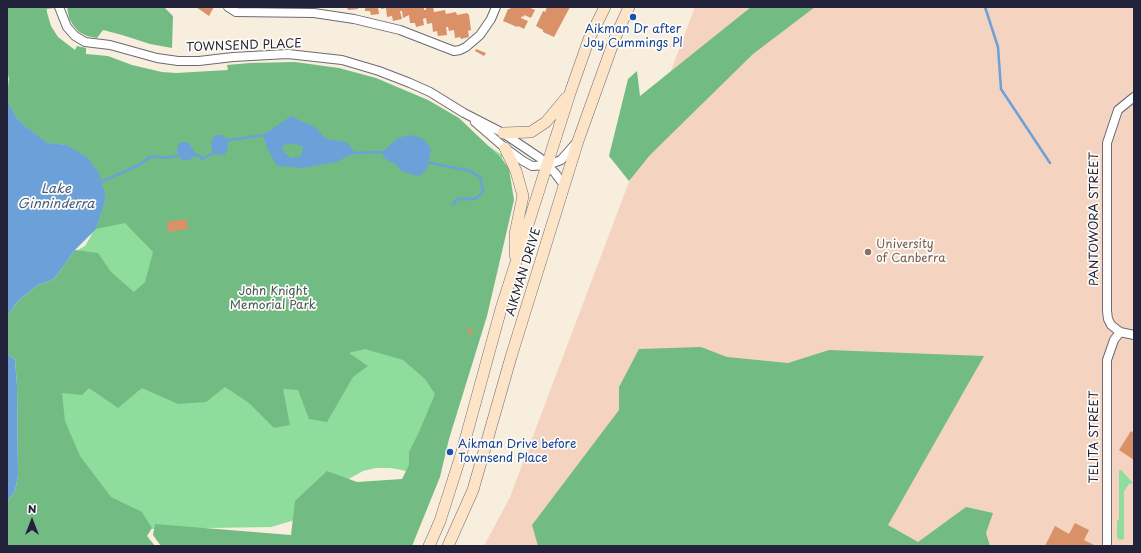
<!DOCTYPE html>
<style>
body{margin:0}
#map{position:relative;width:1141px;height:553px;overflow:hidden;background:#f8eede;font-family:"Playpen Sans",sans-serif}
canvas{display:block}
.frame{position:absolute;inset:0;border:8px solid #22223b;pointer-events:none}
.north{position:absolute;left:12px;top:501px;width:40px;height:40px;-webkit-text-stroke:3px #fdfcf7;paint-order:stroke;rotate:0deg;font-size:11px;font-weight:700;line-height:16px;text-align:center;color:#22223b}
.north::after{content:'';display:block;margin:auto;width:14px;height:18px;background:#22223b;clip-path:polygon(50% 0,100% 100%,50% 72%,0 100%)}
</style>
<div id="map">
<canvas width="1141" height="553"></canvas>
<div class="frame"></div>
<div class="north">N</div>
</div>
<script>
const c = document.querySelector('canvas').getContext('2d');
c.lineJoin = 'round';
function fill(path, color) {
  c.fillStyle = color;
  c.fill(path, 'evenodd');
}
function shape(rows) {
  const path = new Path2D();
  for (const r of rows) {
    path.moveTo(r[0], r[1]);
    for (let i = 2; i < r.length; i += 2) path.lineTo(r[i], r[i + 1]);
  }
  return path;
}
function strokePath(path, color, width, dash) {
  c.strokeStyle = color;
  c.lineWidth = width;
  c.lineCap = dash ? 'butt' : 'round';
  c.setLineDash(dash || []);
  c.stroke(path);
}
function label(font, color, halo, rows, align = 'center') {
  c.font = font + ' "Playpen Sans",sans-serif';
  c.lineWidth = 3.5;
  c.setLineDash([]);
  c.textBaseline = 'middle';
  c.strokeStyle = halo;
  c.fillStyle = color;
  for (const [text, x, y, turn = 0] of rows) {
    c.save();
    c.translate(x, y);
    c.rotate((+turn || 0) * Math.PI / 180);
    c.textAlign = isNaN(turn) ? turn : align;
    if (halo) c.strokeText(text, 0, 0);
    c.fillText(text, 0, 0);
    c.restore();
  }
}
fill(shape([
 [695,7,1134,7,1134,546,484,546,510,497]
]), '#f4d3c1');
fill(shape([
 [7,7,47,7,47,21,63,46,92,58,120,67,167,73,300,75,454,123,502,155,504,195,421,475,402,470,390,468,376,468,363,471,345,481,295,520,271,527,18,531,76,251,85,246,91,236,97,221,102,195,101,171,10,124,7,126,7,99,9,79,7,73],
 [1119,470,1121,470,1133,483,1129,484,1124,491,1124,539,1120,540,1117,538,1117,521,1119,519]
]), '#8edd9c');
fill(shape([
 [7,7,55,7,55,8,46,9,51,26,58,37,75,50,77,46,86,48,86,54,108,56,132,65,162,72,176,73,228,70,227,65,250,63,295,62,339,68,376,78,428,100,459,118,502,159,509,169,514,200,487,316,449,439,440,477,412,546,161,546,153,535,155,524,291,535,295,501,327,471,357,482,402,479,409,465,409,452,419,432,435,394,425,379,403,360,365,349,349,353,368,366,353,377,327,422,309,419,298,390,283,389,290,425,274,428,249,403,225,387,206,402,178,404,142,388,118,408,89,388,82,395,62,393,65,421,80,456,111,497,142,512,152,528,147,536,155,546,7,546,7,502,15,491,18,475,17,385,15,360,7,353,7,316,18,301,38,285,54,279,75,250,98,253,111,272,134,292,145,282,153,252,125,223,96,229,106,198,67,145,48,143,26,127,16,117,7,100,9,77,7,73],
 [67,7,164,7,173,16,172,48,150,44,122,35,103,30,97,38,87,36,79,32,73,25,69,18],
 [751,7,815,7,753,54,650,155,629,181,609,156,628,79,637,71,640,96],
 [701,347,727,357,788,363,829,350,984,356,888,525,918,542,966,507,993,513,986,533,990,546,538,546,532,525,619,410,619,387,639,349]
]), '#72bc84');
fill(shape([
 [7,100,16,117,26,127,48,143,67,145,88,158,99,173,106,198,96,229,75,250,54,279,38,285,18,301,7,316],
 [291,116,316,128,326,139,347,142,355,153,336,162,302,168,277,166,267,148,263,135],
 [293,144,303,146,301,156,291,158,284,152,282,145],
 [216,135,222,135,228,140,228,149,224,155,213,154,211,146,212,139],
 [409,135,422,138,431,148,429,162,427,169,419,176,403,172,395,164,384,158,382,152,398,138],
 [188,142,197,155,189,160,183,160,178,156,177,150,179,143],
 [7,353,15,360,17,385,18,475,15,491,7,502]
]), '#6ca0d8');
strokePath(shape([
 [985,7,998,47,1001,89,1050,163],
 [227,142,228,140,265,135],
 [353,153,384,152],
 [194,155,200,156,202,159,214,153],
 [426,162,470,171,480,177,483,191,479,196,474,199,457,199,453,205],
 [99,183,139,165,151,156,166,158,180,155]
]), '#6ca0d8', 2.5);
fill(shape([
 [196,7,214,7,209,16],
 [347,7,358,7,358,9,348,10],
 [365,7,378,7,379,14,371,15,370,11,365,11],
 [381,7,424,7,424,10,426,10,426,8,433,7,434,12,445,10,446,14,456,12,457,15,467,13,469,15,471,30,468,31,469,37,461,39,460,37,455,38,454,30,449,31,448,27,446,27,447,35,438,36,437,31,433,32,432,23,427,24,426,18,423,19,424,25,416,27,415,23,410,23,409,15,403,18,402,11,400,11,402,19,393,21,392,16,387,17,386,8,381,9],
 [511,7,528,7,535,10,531,18,524,15,524,17,522,16,521,18,528,21,524,29,518,26,517,27,503,21,508,9,510,9],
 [547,7,570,7,554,37,543,32,543,30,536,26,543,11,545,12],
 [476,49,486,53,484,56,475,51],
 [186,219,188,229,168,232,167,222],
 [471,328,473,333,469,334,467,329],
 [1131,431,1134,433,1134,460,1119,450],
 [1075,523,1089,530,1084,540,1096,546,1045,546,1055,526,1069,534]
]), '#da9168');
const street = shape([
 [59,7,67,27,75,36,85,42,110,45,157,58,178,61,199,61,233,57,288,54,342,60,379,71,410,83,430,92,464,113,503,133,540,158,555,173,564,185],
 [228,7,236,12,314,13,354,19,400,30,454,51,460,50,466,47,480,35,491,19,496,7],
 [1134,97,1118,110,1107,143,1107,311,1108,319,1111,325,1120,332,1134,335],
 [475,122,505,148,523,161,532,166,548,165,561,160,576,143],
 [1107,546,1107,360,1114,340,1120,332]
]);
const secondary = shape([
 [503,133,531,132,546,122,566,98],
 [505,148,516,171,523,196,515,234,515,255],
 [429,546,440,521,461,455,501,309,570,93,589,39,605,7],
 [448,546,473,490,511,357,578,141,615,38,629,7]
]);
strokePath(street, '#6d6974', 10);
strokePath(secondary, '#6d6974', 12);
strokePath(street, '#fff', 8);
strokePath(secondary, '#fee4c6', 11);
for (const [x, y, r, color] of [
 [633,17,4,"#1a4fb4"],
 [868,252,4,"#8d6e63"],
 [450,452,4,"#1a4fb4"]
]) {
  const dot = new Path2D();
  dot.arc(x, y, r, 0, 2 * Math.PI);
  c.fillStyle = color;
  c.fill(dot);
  strokePath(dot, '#fdfcf7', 1.5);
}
label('12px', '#164399', '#fdfcf7', [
 ["Aikman Dr after",633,30],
 ["Joy Cummings Pl",633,44],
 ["Aikman Drive before",458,445,"left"],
 ["Townsend Place",458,459,"left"]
]);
label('12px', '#22223b', '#fdfcf7', [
 ["TOWNSEND PLACE",244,46,-2],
 ["PANTOWORA STREET",1095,219,-90],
 ["AIKMAN DRIVE",524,272,-73],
 ["TELITA STREET",1095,437,-90]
]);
label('12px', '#785e54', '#fdfcf7', [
 ["University",876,245],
 ["of Canberra",876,259]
], 'left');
label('12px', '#425a58', '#fdfcf7', [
 ["John Knight",273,292],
 ["Memorial Park",273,306]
]);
label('italic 13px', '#435b82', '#fdfcf7', [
 ["Lake",56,189],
 ["Ginninderra",56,204]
]);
</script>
